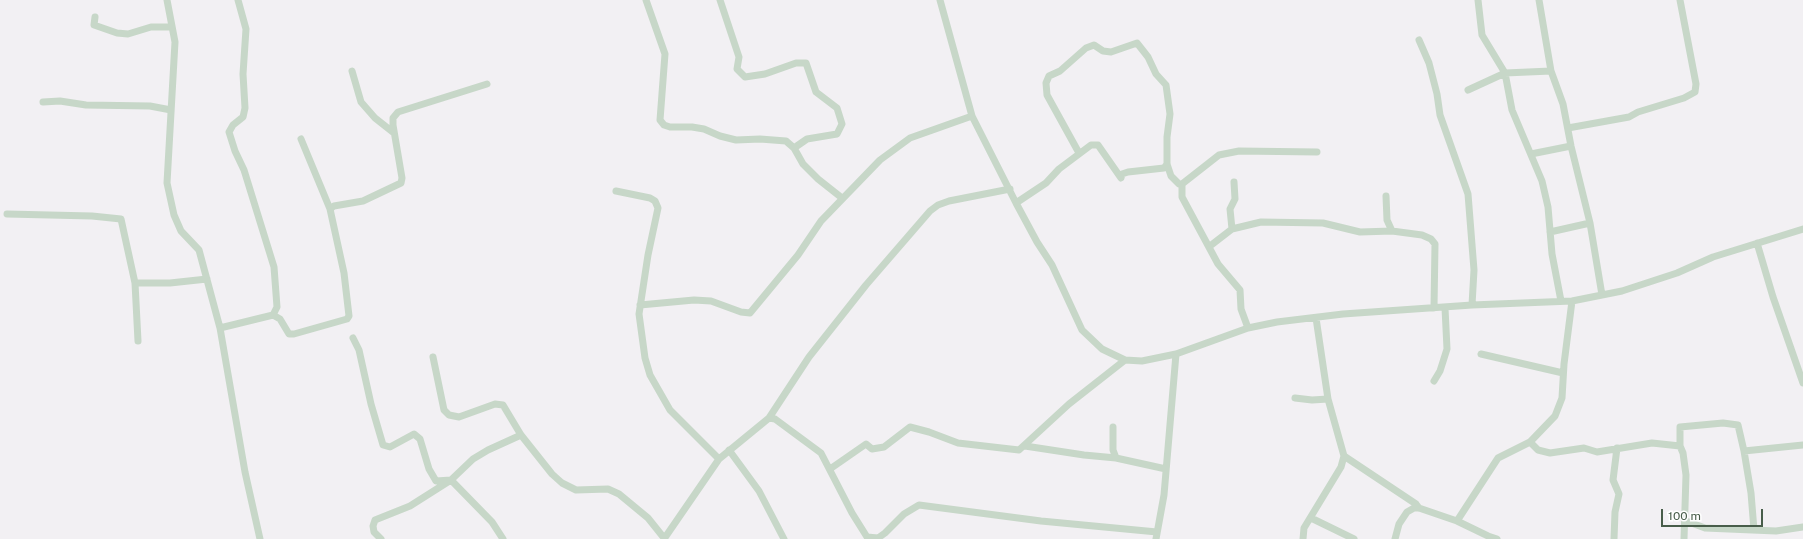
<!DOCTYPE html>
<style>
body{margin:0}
#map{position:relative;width:1803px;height:539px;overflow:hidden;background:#f2f0f3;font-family:"Public Sans",sans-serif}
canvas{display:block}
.scale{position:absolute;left:1661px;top:509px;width:102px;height:18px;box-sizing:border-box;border:2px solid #485d4a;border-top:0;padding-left:5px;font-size:12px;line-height:14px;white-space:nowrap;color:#485d4a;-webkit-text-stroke:3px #fff;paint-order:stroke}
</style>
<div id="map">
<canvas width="1803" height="539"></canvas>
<div class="scale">100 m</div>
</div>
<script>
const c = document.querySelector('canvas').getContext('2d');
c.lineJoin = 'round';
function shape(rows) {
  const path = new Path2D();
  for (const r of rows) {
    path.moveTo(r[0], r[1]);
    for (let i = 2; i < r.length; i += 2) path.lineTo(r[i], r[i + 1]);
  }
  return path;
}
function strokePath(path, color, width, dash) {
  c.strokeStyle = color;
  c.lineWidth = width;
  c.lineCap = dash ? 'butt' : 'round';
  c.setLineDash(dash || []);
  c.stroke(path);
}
strokePath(shape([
 [167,0,175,42,167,183,174,215,181,231,199,250,220,328,245,472,260,539],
 [238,0,246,29,243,74,245,108,243,117,233,125,229,132,235,151,244,170,274,267,277,307,273,315],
 [646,0,665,54,660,120,664,125,670,127,692,127,704,129,720,136,736,140,760,139,786,141,794,148,803,164,818,179,842,198],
 [720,0,739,57,737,69,745,77,765,74,796,63,806,63,816,92,837,108,842,124,837,134,807,139,794,148],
 [940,0,972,116,1016,203,1037,242,1052,265,1082,330,1102,349,1125,360,1142,361,1176,354,1248,328,1277,322,1343,314,1472,305,1572,301,1622,291,1677,273,1713,257,1803,229],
 [1478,0,1482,35,1505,73,1512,110,1542,181,1548,207,1552,254,1561,301],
 [1539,0,1551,71,1563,104,1571,146,1590,223,1602,295],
 [95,17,94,25,117,33,128,34,151,27,172,27],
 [1419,40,1429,63,1437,94,1440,115,1468,194,1474,270,1472,305],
 [352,71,361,102,375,118,394,133],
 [1468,90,1505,73,1551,71],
 [43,102,60,101,86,105,150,106,171,110],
 [1568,128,1629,117,1638,112,1684,98,1695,92,1696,84,1680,0],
 [301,139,330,209],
 [1079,153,1047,95,1046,83,1049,76,1060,71,1086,48,1094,45,1103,51,1111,52,1137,43,1148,57,1156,74,1166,85,1170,114,1167,137,1167,164,1171,176,1179,184,1182,184],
 [1531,154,1571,146],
 [616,191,650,198,655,201,658,208,648,255,639,314,645,358,650,375,670,410,719,459],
 [1386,196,1387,220,1392,231],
 [1016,203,1046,183,1059,169,1091,145,1098,145,1121,178,1122,174,1128,172,1164,168,1167,164],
 [7,214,92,216,121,219,135,283,138,341],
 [1232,229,1230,209,1235,199,1234,182],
 [1550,232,1590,223],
 [1757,243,1773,297,1803,383],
 [1210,246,1232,229,1261,222,1323,223,1360,232,1392,231,1422,235,1431,239,1435,244,1434,308],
 [135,283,170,283,207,279],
 [640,305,694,300,711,301,741,312,750,313,798,255,821,221,880,160,910,138,972,116],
 [220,328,273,315,280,319,289,334,294,334,347,319,349,316,344,273,330,209,334,206,363,201,401,183,402,178,393,125,393,118,398,112,487,84],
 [1248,328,1241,309,1240,290,1218,264,1182,197,1182,184,1219,155,1239,151,1317,152],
 [353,338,359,350,371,404,383,445,390,447,414,434,420,439,429,469,436,481,451,480,492,522,503,539],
 [1481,354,1563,373],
 [433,357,444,410,449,415,459,417,495,404,503,405,521,435,552,474,562,483,576,490,608,489,619,494,648,518,664,538],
 [1434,381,1440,371,1447,349,1445,308],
 [1295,398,1312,400,1328,399],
 [769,418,809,357,866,285,930,211,938,205,949,201,1010,189],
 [1113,427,1113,450,1116,458],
 [1530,442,1538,450,1550,453,1584,448,1597,452,1652,443,1680,446,1680,427,1723,423,1738,425,1744,451,1803,445],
 [1025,446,1084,455,1116,458,1166,469],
 [1680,446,1683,453,1686,475,1684,539],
 [729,450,759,491,784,539],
 [1744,451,1751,493,1754,530],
 [1344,456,1416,504,1419,508],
 [830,469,866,444,872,449,884,447,910,427,929,432,958,443,1019,450,1069,404,1125,360],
 [1311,518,1354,539],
 [1457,521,1488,536,1497,539],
 [1686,521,1705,528,1776,531,1803,527],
 [381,539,374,532,373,526,375,520,410,506,451,480,473,459,488,450,521,435],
 [664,539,719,459,769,418,775,419,821,453,852,513,867,537,878,538,885,533,904,514,919,505,1041,521,1157,532],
 [1156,539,1164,495,1176,354],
 [1303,539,1304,528,1341,467,1344,456,1328,399,1316,318],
 [1395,539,1399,524,1407,512,1414,508,1419,508,1457,521,1498,458,1530,442,1555,416,1562,398,1564,364,1572,301],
 [1614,539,1615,512,1619,494,1613,480,1617,448]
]), '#c7d7c8', 7);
</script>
